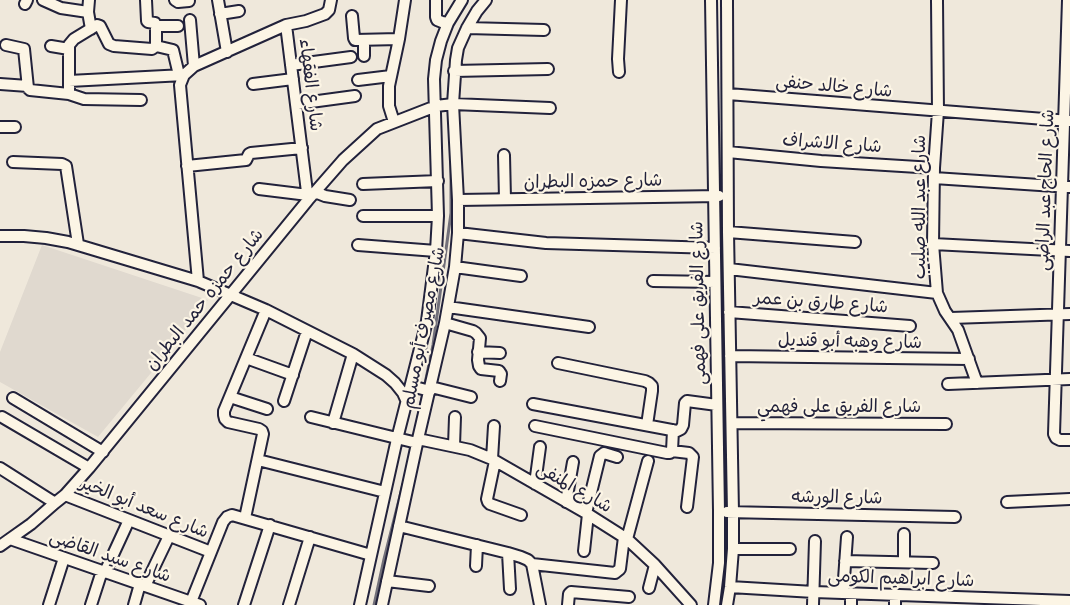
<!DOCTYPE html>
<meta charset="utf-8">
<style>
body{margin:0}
canvas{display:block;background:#efe8db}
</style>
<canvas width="1070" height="605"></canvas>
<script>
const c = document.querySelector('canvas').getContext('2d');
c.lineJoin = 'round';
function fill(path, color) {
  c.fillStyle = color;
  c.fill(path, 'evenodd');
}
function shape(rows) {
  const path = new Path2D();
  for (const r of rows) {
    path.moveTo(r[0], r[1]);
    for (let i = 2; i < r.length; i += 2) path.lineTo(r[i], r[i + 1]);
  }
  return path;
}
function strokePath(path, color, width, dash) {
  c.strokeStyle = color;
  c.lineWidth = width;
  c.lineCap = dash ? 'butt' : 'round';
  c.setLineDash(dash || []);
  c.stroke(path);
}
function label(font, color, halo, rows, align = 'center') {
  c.font = font + ' Caveat,"Playpen Sans Arabic",sans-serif';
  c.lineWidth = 4.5;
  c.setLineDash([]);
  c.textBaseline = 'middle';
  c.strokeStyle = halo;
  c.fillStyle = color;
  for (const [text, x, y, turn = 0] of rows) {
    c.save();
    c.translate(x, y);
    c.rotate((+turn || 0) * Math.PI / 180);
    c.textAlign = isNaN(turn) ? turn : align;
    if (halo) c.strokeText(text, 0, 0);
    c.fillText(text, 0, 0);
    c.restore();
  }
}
fill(shape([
 [42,245,208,300,170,350,98,437,0,382,0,352]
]), '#e0d9cf');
strokePath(shape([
 [418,417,433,345,451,213,451,158],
 [374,605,384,559,403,484]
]), '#716f79', 3);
const minor = shape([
 [43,0,61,8,88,12],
 [89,0,88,12,91,29],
 [146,0,147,21,148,22,155,23,156,26,178,26],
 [175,0,178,2,189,1],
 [218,0,227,52],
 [436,0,436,17,437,20,442,22,448,23],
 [711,0,719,511,719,563,714,605],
 [727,0,728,232,733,512,733,549,730,587,727,605],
 [937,0,938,111,934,168,933,244,937,293,945,311,958,330,977,383],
 [1068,0,1054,434,1056,438,1060,440,1070,440],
 [25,4,27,0],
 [220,14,239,11],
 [352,16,354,38,355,40,399,39],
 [190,20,194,66],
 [286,25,308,200],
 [467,28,544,30],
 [364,40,364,56],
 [6,45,24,49,28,88,30,90,69,94,84,99,141,100],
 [51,46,69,49],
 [156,46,173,50,179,75],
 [156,46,156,26],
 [291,65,351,57],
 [454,71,548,69],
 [619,72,618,59,621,0],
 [358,80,391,76],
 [69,81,184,75],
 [0,84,28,86],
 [253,84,293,79],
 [69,94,69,45,74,39,97,25,100,26,109,44,114,46,152,49,156,46],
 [728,94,1070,121],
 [296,104,355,96],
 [394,122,389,106,389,86,399,39,405,0],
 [0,127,15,127],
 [728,152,821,161,934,168],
 [504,155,505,199],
 [13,162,62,164,66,166,78,244],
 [187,166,246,160,249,154,251,153,302,148],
 [934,178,1070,187],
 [363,184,438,181],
 [259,189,308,195],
 [315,192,325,196,350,200],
 [458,200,719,196],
 [363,216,438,216],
 [728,232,855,242],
 [458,233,546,243,715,248],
 [0,236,24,236,46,238,68,242,198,281,266,310,353,354,386,375,395,383,403,393,407,402],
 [933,244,1070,251],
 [358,245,436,251],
 [455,267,521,276],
 [729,269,937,293],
 [198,281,180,85,184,75,194,66,286,25,306,21,325,14,329,10,331,0],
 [653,281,715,282],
 [448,307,589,327],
 [729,312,910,326],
 [951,318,1070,314],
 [445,323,473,331,476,333,480,338,478,360,479,366,481,369,499,371,501,374,500,381],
 [478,352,500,353],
 [730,356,969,359],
 [246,358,293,375],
 [558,363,645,381,649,383,652,386,652,391,647,425],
 [948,384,1070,379],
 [411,386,430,391],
 [431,387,471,397],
 [230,397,267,409],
 [13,398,103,452],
 [284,401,307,331],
 [533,404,677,431,681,429,683,425,685,403,687,401,717,405],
 [2,417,89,468],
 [311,417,417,443],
 [333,423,353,354],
 [732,423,946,424],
 [535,426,667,453,670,453,672,451,673,430],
 [418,439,470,450,492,459,586,513,627,539,655,565,691,605],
 [454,446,455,417],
 [672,451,689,453,693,457,687,507],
 [492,459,494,426],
 [258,460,385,492],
 [495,461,487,499,488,502,490,504,521,515],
 [0,468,55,503],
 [535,484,540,447],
 [65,495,211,552],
 [566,502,573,462],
 [1007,502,1070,499],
 [727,512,955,517],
 [586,513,600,456,604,453,617,457],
 [245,518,263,434,262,431,259,429,228,422,225,419,224,415,224,411,266,310],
 [399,526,508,553,521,557,528,560,532,564,540,605],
 [904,534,904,562],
 [10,539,200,605],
 [627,539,648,461],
 [0,546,31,524,55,503,65,495,89,468,308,200,343,160,377,129,436,106,453,104,550,108],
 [733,549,790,549],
 [584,551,588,514],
 [508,553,510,589],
 [845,561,933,563],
 [532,564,615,573,620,569,624,537],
 [476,566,477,545],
 [105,572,129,520],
 [387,581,429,586],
 [145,586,169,536],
 [730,587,814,592,1070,601],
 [649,588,655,565],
 [843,593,847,537],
 [191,602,223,522,227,517,232,515,371,555],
 [49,605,64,558],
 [91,605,102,571],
 [134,605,140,584],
 [244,605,270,525],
 [289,605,310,537],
 [360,605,397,439,427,321,436,251,438,216,434,79,436,60,441,41,448,23,462,0],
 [382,605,418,439,445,323,455,267,458,233,458,200,453,104,456,60,458,48,467,28,477,11,486,0],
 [568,605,569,594,571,592,629,597],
 [813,605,815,541],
 [851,605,851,593],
 [895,605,895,594]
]);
strokePath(minor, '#22223b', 14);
strokePath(minor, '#fcf5e5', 10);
label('18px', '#22223b', '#fcf5e5', [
 ["شارع الفقهاء",310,85,83],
 ["شارع خالد حنفى",834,87,5],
 ["شارع الاشراف",832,144,4],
 ["شارع حمزه البطران",593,182,-1],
 ["شارع الحاج عبد الراضى",1046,190,-88],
 ["شارع عبد الله صليب",920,207,-90],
 ["شارع حمزه حمد البطران",205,300,-51],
 ["شارع الفريق على فهمى",699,303,-91],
 ["شارع طارق بن عمر",821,303,4],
 ["شارع مصرف أبو مسلم",424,328,-79],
 ["شارع وهبه أبو قنديل",850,342,1],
 ["شارع الفريق على فهمي",839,407],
 ["شارع المنفى",574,488,30],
 ["شارع الورشه",837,498,1],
 ["شارع سعد أبو الخير",144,508,22],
 ["شارع سيد القاضى",110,557,19],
 ["شارع ابراهيم الكومى",901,579,2]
]);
</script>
